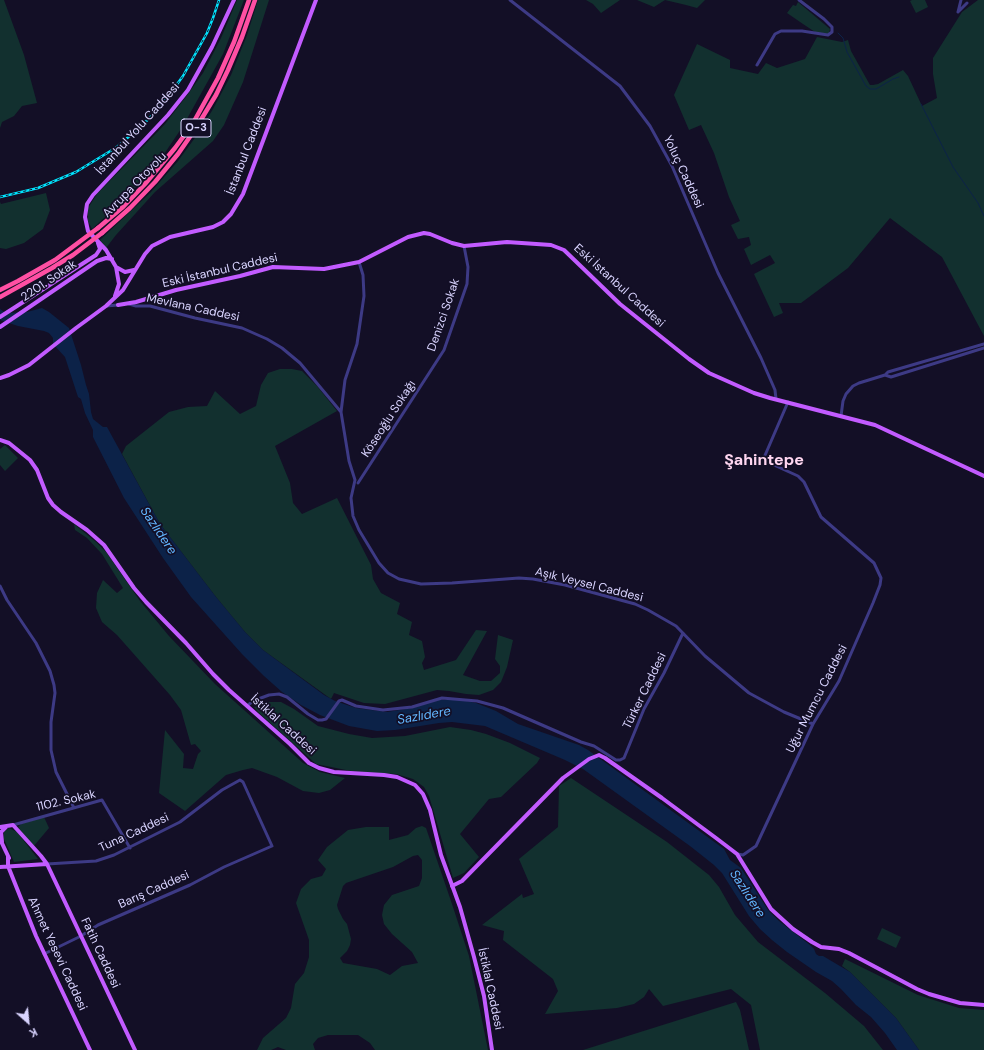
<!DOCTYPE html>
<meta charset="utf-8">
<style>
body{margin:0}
#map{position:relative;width:984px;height:1050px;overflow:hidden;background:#130f26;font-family:"DM Sans",sans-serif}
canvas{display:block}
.north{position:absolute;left:8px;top:1002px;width:40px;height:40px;-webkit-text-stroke:3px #130f26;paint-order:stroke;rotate:153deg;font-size:11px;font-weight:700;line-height:16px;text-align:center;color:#d9d4ff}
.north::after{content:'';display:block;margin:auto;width:14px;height:18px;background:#d9d4ff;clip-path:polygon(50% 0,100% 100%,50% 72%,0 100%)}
</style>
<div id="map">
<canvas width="984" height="1050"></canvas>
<div class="north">K</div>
</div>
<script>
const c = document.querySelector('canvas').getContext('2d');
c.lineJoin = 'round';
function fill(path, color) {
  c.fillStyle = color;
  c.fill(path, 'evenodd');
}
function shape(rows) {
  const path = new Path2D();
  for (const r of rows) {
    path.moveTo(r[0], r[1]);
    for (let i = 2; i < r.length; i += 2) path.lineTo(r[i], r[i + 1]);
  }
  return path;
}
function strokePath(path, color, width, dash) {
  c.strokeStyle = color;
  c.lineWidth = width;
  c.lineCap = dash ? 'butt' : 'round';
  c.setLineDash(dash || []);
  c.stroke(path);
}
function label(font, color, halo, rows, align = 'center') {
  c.font = font + ' "DM Sans",sans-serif';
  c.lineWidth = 3.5;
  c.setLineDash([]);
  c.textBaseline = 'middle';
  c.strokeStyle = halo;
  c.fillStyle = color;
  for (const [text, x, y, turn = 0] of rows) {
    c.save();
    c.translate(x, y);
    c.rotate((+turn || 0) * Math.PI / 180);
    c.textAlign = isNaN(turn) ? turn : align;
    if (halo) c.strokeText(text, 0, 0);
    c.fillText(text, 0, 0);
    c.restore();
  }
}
fill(shape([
 [0,0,4,0,24,55,37,103,22,106,14,116,2,122,0,128],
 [237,0,244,0,223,54,183,126,158,163,127,197,92,229,88,221,88,208,97,194,165,124,188,94,203,73,221,38],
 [258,0,269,0,243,82,224,125,213,141,155,192,116,235,106,248,100,240,151,192,178,161,197,135,213,109,231,75,247,35],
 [586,0,620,0,601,13,593,4],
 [637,0,705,0,697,8,686,5,665,0,654,7],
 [912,0,925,0,928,7,916,13,910,1],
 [978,0,984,0,984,336,942,257,890,218,848,268,801,303,779,303,783,313,774,317,754,274,775,263,770,255,751,265,744,249,751,245,749,237,738,239,731,225,740,221,729,197,714,153,701,125,689,130,674,95,697,44,730,60,730,68,758,74,766,63,777,68,805,59,817,37,842,42,848,40,851,51,870,85,873,85,878,84,903,70,908,76,922,106,937,98,933,74,933,58,962,12],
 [798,2,830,29,829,33,827,34,815,32,803,24,787,13,793,5,796,6],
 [46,193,50,210,43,229,24,243,6,249,0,248,0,202,1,204],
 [280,369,292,369,302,371,317,386,337,411,275,446,290,483,293,503,302,514,337,498,371,565,373,579,381,593,400,603,397,614,412,622,409,635,422,641,425,657,422,663,424,670,456,660,476,630,487,631,463,675,480,681,491,681,500,673,500,666,495,659,498,635,513,640,507,667,501,682,493,690,479,695,466,694,449,691,437,690,385,704,364,703,334,693,331,699,263,650,245,632,216,597,160,524,122,454,126,446,169,412,188,407,207,406,215,391,240,414,256,406,261,385,268,373],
 [5,445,18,458,5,471,0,465,0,449],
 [74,524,96,542,106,552,140,601,169,636,215,684,303,763,320,772,345,778,330,790,319,793,303,791,277,777,252,768,243,770,226,775,185,811,159,793,165,730,184,754,183,768,193,769,198,754,201,751,195,744,191,745,181,710,170,695,117,635,102,622,96,608,97,593,103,580,117,593,123,588,102,554,87,538,75,530],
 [269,702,281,702,294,709,318,726,349,734,372,738,405,736,450,727,471,730,486,734,510,743,540,758,537,763,501,797,489,799,460,834,479,857,464,873,453,878,429,796,424,787,413,779,396,774,351,771,316,764,258,712,254,707],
 [571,778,667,842,709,875,719,887,735,915,758,942,825,993,864,1026,883,1050,760,1050,751,1005,731,989,663,1006,649,989,644,997,634,1004,617,1008,545,1014,558,991,553,979,503,940,504,931,482,925,522,894,523,898,534,894,519,859,558,827,559,786],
 [44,817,49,828,33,847,18,827,21,824],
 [422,826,426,828,452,904,469,956,488,1050,375,1050,370,1043,358,1035,328,1035,318,1038,313,1044,315,1050,286,1050,278,1047,271,1050,257,1050,263,1038,286,1018,291,1008,295,984,304,973,309,957,309,940,296,903,301,889,311,879,322,876,326,869,318,860,327,847,348,830,366,827,389,827,389,840,408,835,416,828],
 [418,855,422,860,422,878,419,886,392,895,384,905,382,915,384,924,392,934,412,952,418,963,402,966,390,975,377,969,343,963,340,958,347,951,350,945,351,939,347,924,343,919,338,909,337,905,343,886,346,883,393,867,413,856],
 [9,828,17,832,38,859,14,862,4,839,4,832],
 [882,928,901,937,896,948,877,939],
 [845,959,918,995,959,1008,984,1010,984,1050,919,1050,896,1018,850,972,842,966],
 [736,1002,740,1010,749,1050,583,1050]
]), '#12302f');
fill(shape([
 [42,308,49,312,69,328,81,365,86,385,89,394,91,412,93,419,103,427,107,427,160,524,216,597,245,632,263,650,324,695,335,701,356,708,387,712,412,708,435,700,462,700,476,703,496,711,518,724,579,745,588,750,724,849,730,860,741,868,768,910,779,921,810,945,814,949,816,954,819,956,823,956,850,972,896,1018,919,1050,897,1050,885,1033,871,1017,856,1005,841,989,832,981,816,972,787,952,772,940,760,929,749,916,722,873,714,865,690,846,583,769,565,760,485,726,452,722,439,723,395,730,377,731,349,726,320,715,301,705,282,692,264,676,242,654,191,597,163,558,124,498,93,437,93,430,85,413,81,399,78,397,65,357,53,344,53,338,49,333,44,331,18,326,0,320,0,309,6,313,27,312]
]), '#0c2248');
strokePath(shape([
 [838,33,843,38,847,52,866,86,870,89,876,89,893,79,899,77],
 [921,104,953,167,978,203,984,216]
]), '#0c2248', 1);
strokePath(shape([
 [510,0,620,86,650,126,672,166,718,273,761,358,775,390,776,399],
 [958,12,967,3],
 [958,12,961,0],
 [757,65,775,34,781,31,802,31,828,35,832,32,832,27,824,19,799,0],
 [359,262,363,275,364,296,357,344,345,380,341,412,349,461,355,480,351,498,353,516,359,530,379,563,388,573,399,579,421,584,452,583,519,578,533,579,565,585,635,604,648,610,676,626,705,656,749,693,784,712,813,724],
 [129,304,136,306,150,306,195,318,242,328,267,339,282,348,300,363,341,412],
 [106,306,118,305],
 [885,375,891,377,984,348],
 [841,416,843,401,846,394,853,386,859,383,885,375,888,372,984,344],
 [358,483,444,350,467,284,468,267,464,246],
 [0,586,7,600,36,643,50,671,54,685,55,693,51,722,51,750,56,772,74,808],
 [247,706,253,701,269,695,279,694,287,697,308,714,318,720,322,720,326,719,339,701,342,700,356,706,383,710,412,707,442,698,477,701,503,708,581,742,594,746,616,760,620,760,624,758,644,709,664,673,683,633],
 [13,825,102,800,130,848],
 [737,854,743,855,756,846,813,724,839,681,873,603,880,585,881,578,874,563,821,517,804,482,798,476,763,460,788,402],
 [44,954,81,936,98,925,190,885,224,867,272,846,243,782,240,780,222,790,180,822,114,855,96,861,47,864]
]), '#3d3a85', 3);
strokePath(shape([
 [116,267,125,272,134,270],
 [115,296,119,284,116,267,106,250,88,231,85,217,87,204,93,195,168,115,188,90,212,47,234,0],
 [118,305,136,302,176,290,240,276,273,267,324,269,359,262,408,237,424,233,430,234,452,243,464,246,507,242,551,245,564,250,620,304,689,359,709,373,754,393,770,398,875,425,984,476],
 [0,317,96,255,100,249,98,243],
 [0,327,97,261,106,258,112,259],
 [0,378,9,375,29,365,76,328,106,306,123,290,145,254,152,246,170,237,213,227,223,222,231,214,243,194,316,0],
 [0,440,9,443,30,460,37,470,48,498,53,505,61,512,87,530,104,545,134,588,146,602,186,643,213,674,229,690,290,744,309,763,319,768,334,772,384,775,397,777,415,785,423,794,430,810,441,855,460,907,474,957,484,996,492,1050],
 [0,827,13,825,41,856,47,864,135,1050],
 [0,839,9,858],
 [2,842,1,832,6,827],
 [8,856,8,866,36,936,90,1050],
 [0,867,47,864],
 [452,886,462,881,563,778,589,759,599,755,605,758,662,798,716,838,737,854,771,909,793,929,812,942,821,947,839,949,849,953,917,989,929,994,960,1003,984,1005]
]), '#c25bff', 4);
strokePath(shape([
 [98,228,123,207,145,184,175,148,192,125,218,78,234,42,249,0],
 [102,233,130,208,155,182,178,154,196,128,216,95,228,70,242,37,255,0]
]), '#ff4fa3', 4.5);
const rail = shape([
 [0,197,38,188,76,172,117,147,141,126,159,109,183,76,207,33,213,18,219,0]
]);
strokePath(rail, '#00e5ff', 2.5);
strokePath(rail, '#130f26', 1, [3]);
strokePath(shape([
 [0,290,18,281,55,260,98,228],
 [0,297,52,268,73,255,102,233]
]), '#ff4fa3', 4.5);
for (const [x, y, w] of [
 [196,128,30]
]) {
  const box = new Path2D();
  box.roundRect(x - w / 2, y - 9, w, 18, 3);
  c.fillStyle = '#130f26';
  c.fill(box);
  strokePath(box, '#d9d4ff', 1);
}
label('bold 11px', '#d9d4ff', null, [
 ["O-3",196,128]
]);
label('12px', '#d9d4ff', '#130f26', [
 ["İstanbul Yolu Caddesi",138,129,-48],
 ["İstanbul Caddesi",247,151,-69],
 ["Yoluç Caddesi",683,172,65],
 ["Avrupa Otoyolu",135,185,-46],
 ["Eski İstanbul Caddesi",220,271,-13],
 ["2201. Sokak",49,281,-34],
 ["Eski İstanbul Caddesi",619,286,42],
 ["Mevlana Caddesi",193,308,12],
 ["Denizci Sokak",444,315,-71],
 ["Köseoğlu Sokağı",389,419,-57],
 ["Aşık Veysel Caddesi",589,585,14],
 ["Türker Caddesi",645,691,-64],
 ["Uğur Mumcu Caddesi",817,699,-63],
 ["İstiklal Caddesi",283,725,42],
 ["1102. Sokak",66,801,-13],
 ["Tuna Caddesi",134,833,-25],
 ["Barış Caddesi",154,890,-24],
 ["Fatih Caddesi",100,953,65],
 ["Ahmet Yesevi Caddesi",57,954,65],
 ["İstiklal Caddesi",490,989,78]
]);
label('italic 13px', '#62b6ff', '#130f26', [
 ["Sazlıdere",158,531,56],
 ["Sazlıdere",424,716,-10],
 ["Sazlıdere",747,894,57]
]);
label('bold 16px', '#ffd6f0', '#130f26', [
 ["Şahintepe",764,461]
]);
</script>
